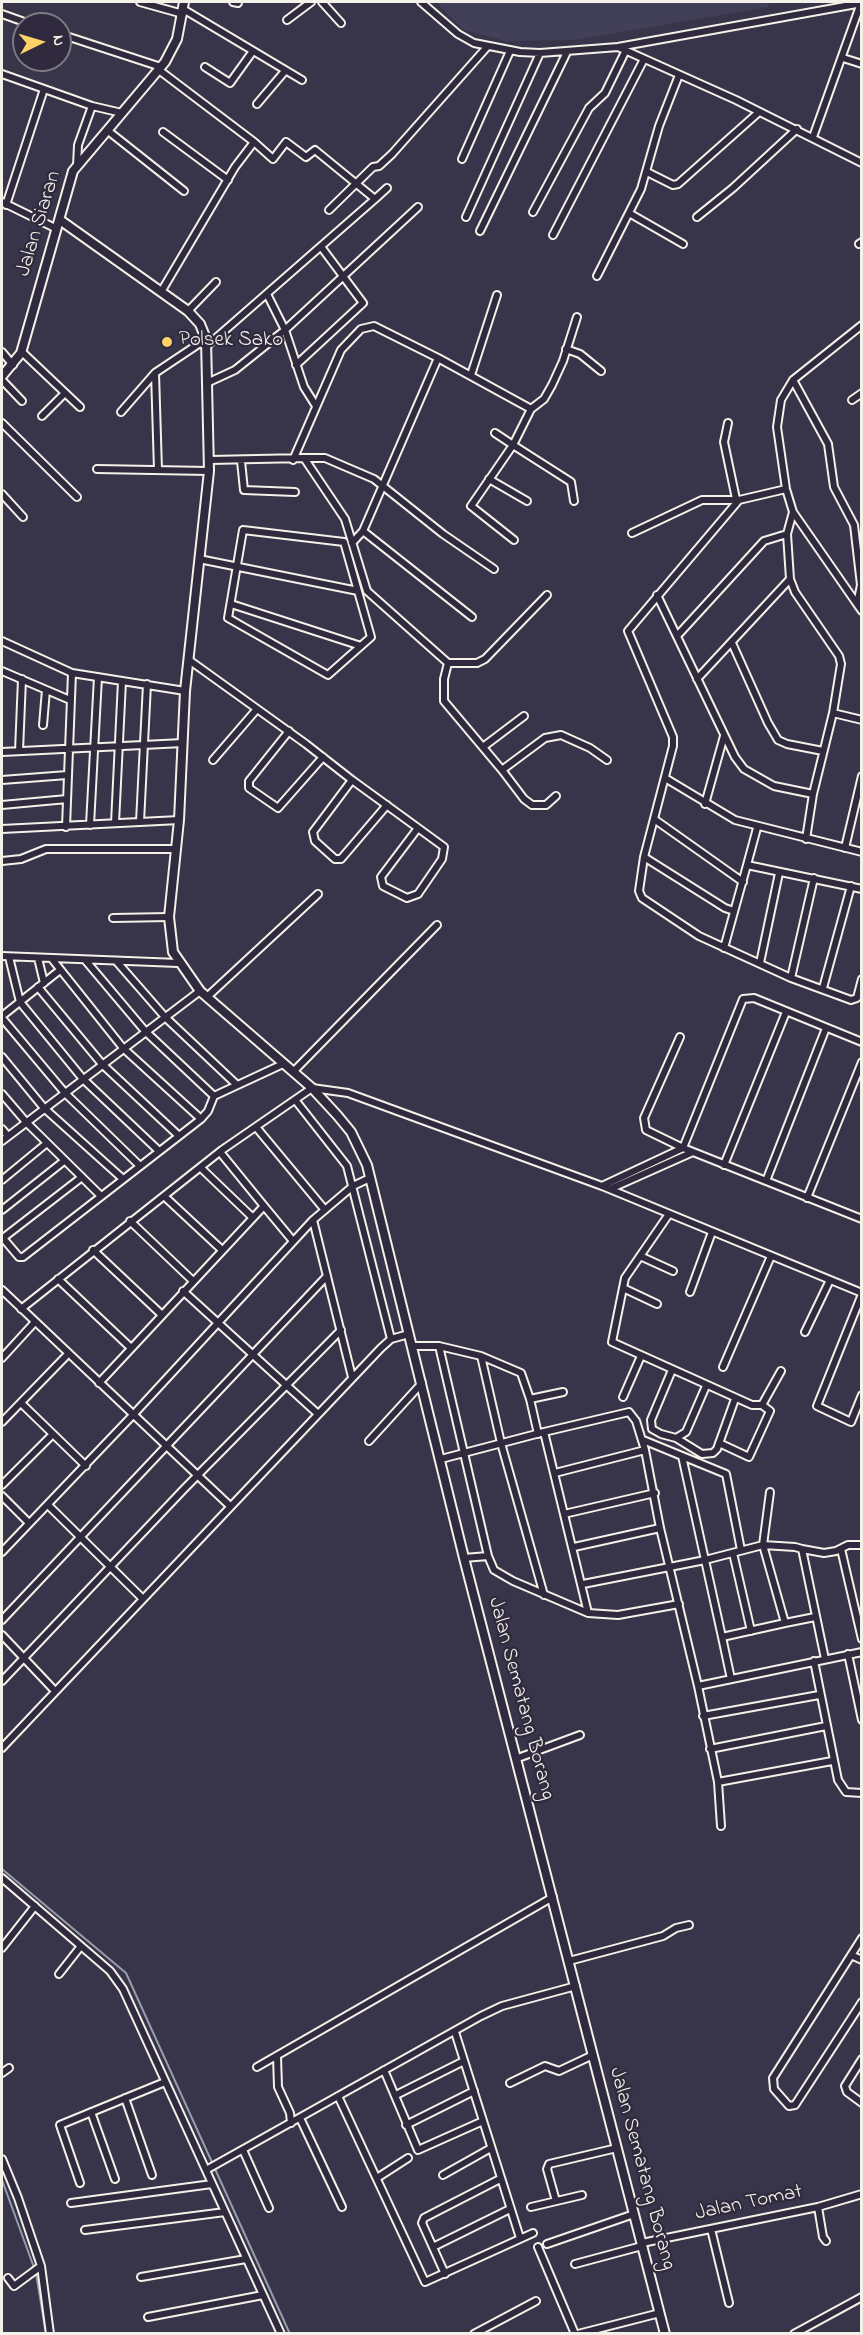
<!DOCTYPE html>
<style>
body{margin:0}
#map{position:relative;width:863px;height:2335px;overflow:hidden;background:#383449;font-family:"Indie Flower",sans-serif}
canvas{display:block}
.frame{position:absolute;inset:0;border:3px solid #f4f1e8;pointer-events:none}
.north{position:absolute;left:12px;top:12px;width:60px;height:60px;box-sizing:border-box;background:#2f2a3d;border:2px solid #7e7a81;border-radius:50%;rotate:85deg;font-size:16px;font-weight:700;line-height:24px;text-align:center;color:#f4f1e8}
.north::after{content:'';display:block;margin:auto;width:21px;height:27px;background:#ffd166;clip-path:polygon(50% 0,100% 100%,50% 72%,0 100%)}
</style>
<div id="map">
<canvas width="863" height="2335"></canvas>
<div class="frame"></div>
<div class="north">N</div>
</div>
<script>
const c = document.querySelector('canvas').getContext('2d');
c.lineJoin = 'round';
function fill(path, color) {
  c.fillStyle = color;
  c.fill(path, 'evenodd');
}
function shape(rows) {
  const path = new Path2D();
  for (const r of rows) {
    path.moveTo(r[0], r[1]);
    for (let i = 2; i < r.length; i += 2) path.lineTo(r[i], r[i + 1]);
  }
  return path;
}
function strokePath(path, color, width, dash) {
  c.strokeStyle = color;
  c.lineWidth = width;
  c.lineCap = dash ? 'butt' : 'round';
  c.setLineDash(dash || []);
  c.stroke(path);
}
function label(font, color, halo, rows, align = 'center') {
  c.font = font + ' "Indie Flower",sans-serif';
  c.lineWidth = 4.5;
  c.setLineDash([]);
  c.textBaseline = 'middle';
  c.strokeStyle = halo;
  c.fillStyle = color;
  for (const [text, x, y, turn = 0] of rows) {
    c.save();
    c.translate(x, y);
    c.rotate((+turn || 0) * Math.PI / 180);
    c.textAlign = isNaN(turn) ? turn : align;
    if (halo) c.strokeText(text, 0, 0);
    c.fillText(text, 0, 0);
    c.restore();
  }
}
fill(shape([
 [436,2,769,2,768,7,574,40,505,41,464,30]
]), '#424058');
strokePath(shape([
 [2,1869,126,1973,290,2334],
 [2,2180,36,2273,46,2334]
]), '#949eaa', 2);
const minor = shape([
 [140,2,183,14],
 [233,2,238,3],
 [322,2,341,23],
 [421,2,458,34,474,43,520,52,540,53,618,47,862,3],
 [183,9,302,80],
 [2,14,30,24],
 [287,20,311,2],
 [60,34,161,67],
 [618,47,736,100,862,163],
 [843,58,862,64],
 [205,67,230,83,253,51],
 [159,70,254,142,235,167,161,292],
 [2,74,92,106,122,113],
 [257,104,285,71],
 [107,130,184,191],
 [163,132,228,180],
 [813,137,861,3],
 [462,159,510,51],
 [77,166,78,145,92,106],
 [647,172,673,185,678,184,759,112],
 [375,199,387,188],
 [2,202,57,229],
 [6,205,44,89],
 [329,210,373,167,379,166,392,154,487,47],
 [533,212,589,108,605,93,625,52],
 [629,213,683,244],
 [466,217,540,53],
 [697,217,733,188,797,129],
 [480,231,567,52],
 [553,235,643,61],
 [859,244,862,242],
 [597,276,641,189,659,126,679,75],
 [267,294,285,330,304,387,316,406],
 [188,311,216,282],
 [862,325,793,380,828,444,834,487,854,525,861,585,857,604,862,611],
 [208,345,375,199,315,150,306,157,286,142,273,159,254,142],
 [566,349,580,354,601,371],
 [21,351,80,407],
 [2,352,13,365],
 [296,365,363,303,322,248],
 [471,375,497,295],
 [2,380,22,401],
 [793,380,781,400,777,427,786,489,793,512,857,604],
 [209,382,235,370,285,330,418,207],
 [852,400,862,393],
 [531,409,513,445,571,482,574,501],
 [121,412,155,373],
 [42,416,65,393],
 [2,423,77,497],
 [728,423,724,442,736,499],
 [495,433,513,445,471,506,514,540],
 [304,458,325,458,374,479,443,534,494,569],
 [210,460,304,458,345,519,367,591,448,663,444,679,444,701,502,770],
 [293,460,341,350,361,329,374,326,438,358,531,409,544,399,552,385,563,361,577,317],
 [241,461,244,490,295,492],
 [97,469,209,471],
 [158,470,155,373,206,339],
 [489,479,527,501],
 [2,494,23,517],
 [739,500,628,631,673,737,673,746,644,857,639,891,642,898,699,936,791,978,851,1000,857,998,862,979],
 [793,512,787,534,790,579,795,592,839,656,841,664,833,713,813,794,806,839],
 [243,530,344,542,371,637,328,675,228,618,243,530],
 [363,531,472,617],
 [632,533,702,500,739,500,786,489],
 [352,543,363,531,438,358],
 [199,559,358,591],
 [657,595,735,757,744,769,774,786,813,794],
 [231,604,361,646],
 [677,636,764,541,787,534],
 [2,641,72,673,185,691],
 [732,643,768,723,778,740,787,744,823,751],
 [189,660,306,744,352,780,418,828,444,847,442,859,418,894,407,898,383,886,381,877,418,828],
 [448,663,477,663,485,659,547,595],
 [2,671,70,700],
 [697,679,790,579],
 [833,713,862,720],
 [43,725,46,690],
 [289,731,249,781,249,788,278,808,323,757],
 [483,747,524,716],
 [19,751,22,679],
 [2,752,183,743],
 [213,760,257,709],
 [665,778,735,820,862,852],
 [2,780,67,775],
 [352,780,313,832,315,841,335,859,341,859,387,805],
 [556,796,546,805,532,805,524,799,502,770,545,738,561,735,590,748,607,760],
 [705,804,724,736],
 [2,805,67,799],
 [654,819,743,882],
 [140,822,147,684],
 [115,823,122,681],
 [90,825,98,677],
 [66,827,72,673],
 [2,829,179,820],
 [845,848,862,776],
 [644,857,725,908,734,911],
 [2,861,21,859,46,849,176,849],
 [747,865,757,828],
 [113,918,169,917],
 [724,948,747,865,862,889],
 [2,956,178,963],
 [9,957,20,1002,83,1079,159,1151],
 [38,958,44,983],
 [52,959,123,1048,201,1119],
 [86,961,145,1031,214,1096],
 [117,962,165,1017,237,1085],
 [760,963,779,873],
 [791,978,814,878],
 [38,987,102,1064,179,1136],
 [823,988,851,886],
 [207,997,318,894],
 [2,1016,60,970],
 [2,1018,65,1093,140,1166],
 [680,1037,644,1118,646,1130,683,1148,862,1219],
 [2,1057,44,1108,123,1179],
 [293,1072,437,925],
 [2,1094,26,1122,101,1196],
 [296,1101,347,1166,391,1339],
 [256,1127,325,1210],
 [2,1129,8,1136],
 [2,1141,200,991],
 [220,1152,264,1206],
 [724,1165,786,1012],
 [201,1168,252,1217],
 [2,1180,47,1143],
 [766,1181,826,1028],
 [602,1186,683,1148,743,999,754,998,862,1042],
 [610,1189,693,1152],
 [164,1196,222,1250],
 [807,1198,862,1062],
 [2,1210,64,1161],
 [669,1214,625,1278,612,1342,752,1405,762,1405,781,1371],
 [313,1220,352,1377],
 [130,1221,193,1281],
 [2,1237,19,1257,23,1257,201,1119,208,1111,214,1096,283,1064],
 [3,1238,82,1177],
 [93,1250,162,1315],
 [640,1256,673,1271],
 [58,1279,131,1348],
 [623,1288,657,1304],
 [2,1290,230,1506],
 [183,1291,318,1414],
 [690,1292,712,1232],
 [862,1294,817,1406,851,1422,862,1395],
 [21,1309,222,1150,312,1088,348,1093,602,1186,862,1293],
 [805,1332,830,1280],
 [413,1346,439,1346,481,1356,521,1373,530,1399,538,1434],
 [439,1346,488,1556,494,1570,513,1581,588,1613,618,1615,679,1604],
 [481,1356,501,1443,544,1595],
 [2,1358,34,1323],
 [723,1367,771,1256],
 [672,1370,651,1420,652,1429,661,1434,676,1438,686,1432,706,1386],
 [99,1383,264,1206,293,1241],
 [623,1397,641,1356],
 [530,1399,563,1392],
 [21,1403,86,1466],
 [2,1422,68,1354],
 [544,1432,629,1412,636,1421,645,1450,660,1528,698,1686,862,1652],
 [676,1438,702,1454,713,1453,717,1449,735,1399],
 [643,1440,726,1474,741,1550],
 [369,1441,422,1383],
 [719,1443,749,1457,770,1411,762,1405],
 [682,1456,722,1637,785,1623,763,1545,770,1492],
 [441,1459,544,1432,588,1613],
 [555,1473,645,1450],
 [2,1485,53,1434],
 [2,1496,29,1523],
 [48,1505,143,1599],
 [564,1514,655,1493],
 [574,1547,660,1528],
 [802,1549,824,1553,836,1551,848,1545,862,1545],
 [841,1549,862,1639],
 [2,1552,133,1415,313,1220,353,1186,370,1178],
 [733,1553,751,1631],
 [464,1558,488,1556],
 [583,1584,705,1560,763,1545,795,1547,802,1549,825,1659],
 [2,1620,327,1276],
 [785,1623,815,1617],
 [2,1635,55,1691],
 [722,1637,731,1679],
 [848,1654,862,1720],
 [814,1661,838,1780,846,1792,862,1793],
 [2,1681,184,1489,341,1330],
 [698,1686,718,1782,832,1761],
 [703,1716,819,1695],
 [2,1748,381,1348,391,1339,409,1334],
 [710,1749,826,1726],
 [518,1758,580,1735],
 [718,1782,721,1826],
 [2,1878,110,1971,123,1989,281,2334],
 [862,1938,773,2078,774,2089,789,2106,795,2105,862,2002],
 [2,1948,35,1906],
 [851,1955,862,1960],
 [569,1961,663,1936,676,1928,689,1925],
 [59,1974,81,1946],
 [455,2032,520,2238],
 [277,2056,278,2087,290,2113,291,2123],
 [862,2059,845,2086,847,2092,862,2103],
 [257,2067,553,1897],
 [384,2070,418,2150,483,2121],
 [2,2073,9,2068],
 [510,2083,545,2066,559,2071,593,2055],
 [396,2095,464,2061],
 [338,2096,425,2282,533,2233],
 [125,2098,152,2175],
 [91,2112,115,2179],
 [300,2118,342,2207],
 [406,2125,474,2091],
 [243,2150,269,2208],
 [2,2159,18,2198,41,2266,50,2334],
 [206,2170,481,2016,502,2006,576,1986],
 [443,2175,491,2148],
 [377,2178,408,2158],
 [80,2183,60,2125,165,2082],
 [556,2201,547,2169,549,2164,617,2148],
 [71,2203,212,2184],
 [531,2207,582,2195],
 [818,2207,823,2237,826,2241],
 [711,2229,729,2303],
 [85,2230,225,2212],
 [642,2243,818,2207,862,2194],
 [547,2244,634,2214],
 [433,2247,510,2209],
 [538,2247,575,2334],
 [575,2264,642,2246],
 [445,2274,422,2223,424,2218,500,2179],
 [141,2277,246,2259],
 [8,2278,14,2286,41,2266],
 [148,2317,263,2295],
 [474,2334,536,2301],
 [578,2334,660,2313],
 [794,2334,862,2297]
]);
const tertiary = shape([
 [60,220,188,311,200,324,206,339,209,471,185,691,179,820,169,917,173,952,200,991,312,1088,337,1115,351,1132,367,1165,464,1558,665,2334],
 [2,376,21,353,73,171,165,62,177,39,184,2]
]);
strokePath(minor, '#f4f1e8', 10);
strokePath(tertiary, '#f4f1e8', 12);
strokePath(minor, '#2f2a3d', 6);
strokePath(tertiary, '#2f2a3d', 8);
for (const [x, y, r, color] of [
 [167,342,6,"#ffd166"]
]) {
  const dot = new Path2D();
  dot.arc(x, y, r, 0, 2 * Math.PI);
  c.fillStyle = color;
  c.fill(dot);
  strokePath(dot, '#2f2a3d', 2);
}
label('21px', '#f4f1e8', '#2f2a3d', [
 ["Jalan Siaran",40,224,-73],
 ["Jalan Sematang Borang",520,1699,75],
 ["Jalan Sematang Borang",641,2169,75],
 ["Jalan Tomat",749,2204,-12]
]);
label('21px', '#f4f1e8', '#2f2a3d', [
 ["Polsek Sako",179,342]
], 'left');
</script>
